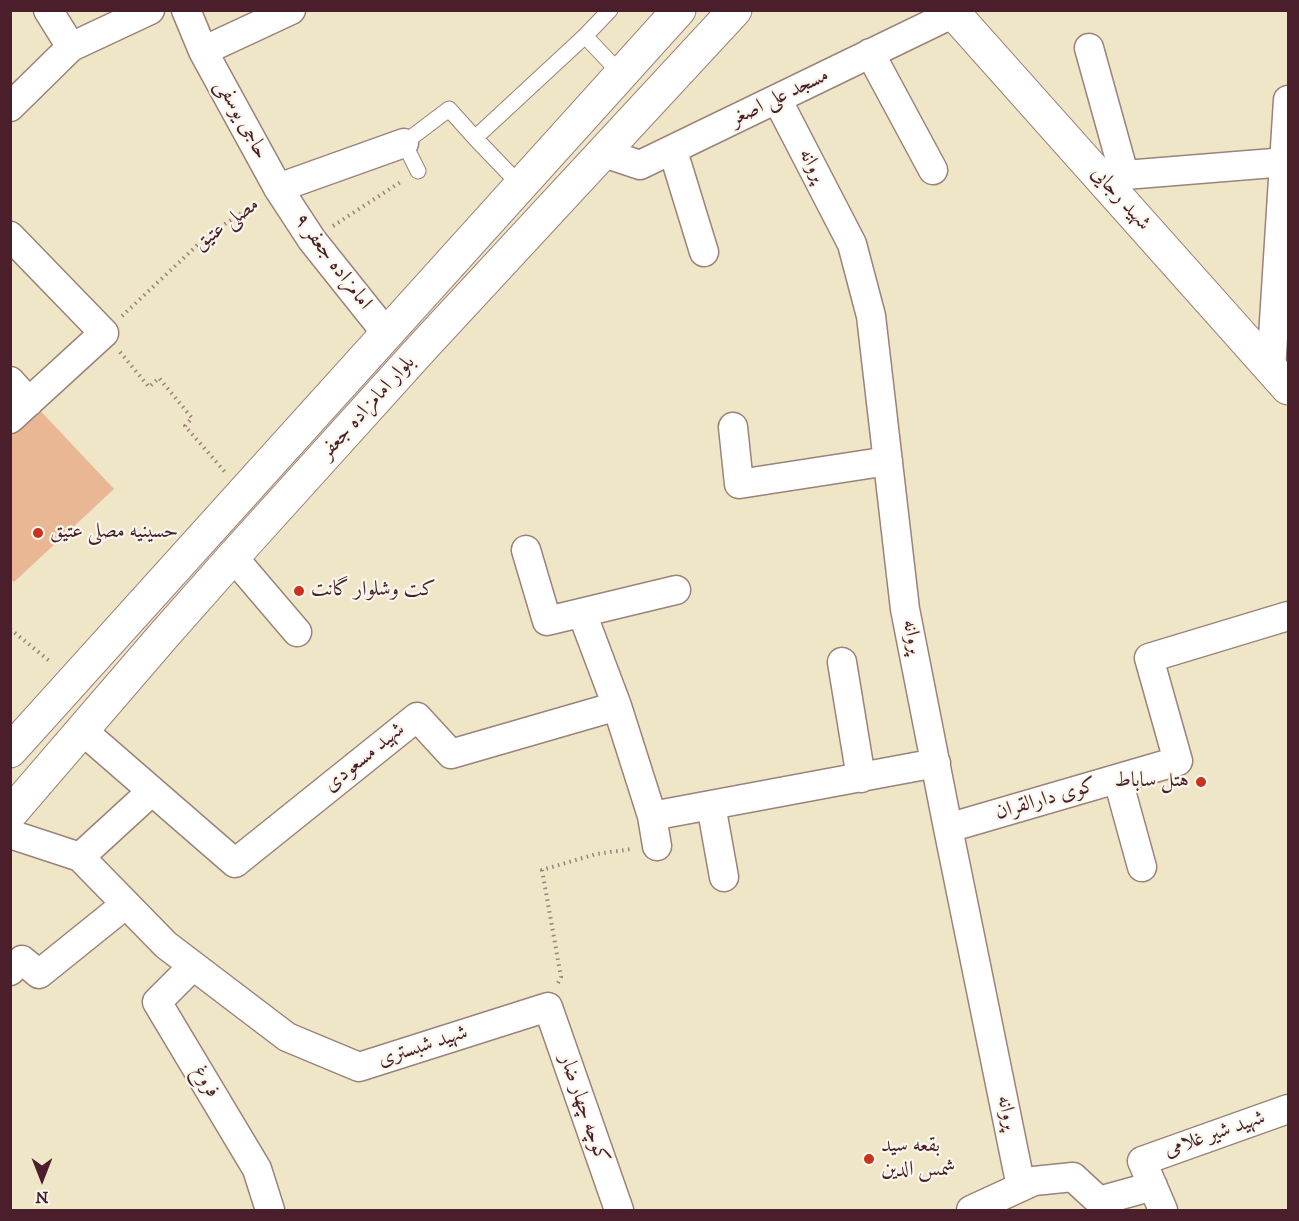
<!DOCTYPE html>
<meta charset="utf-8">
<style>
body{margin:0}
#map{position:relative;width:1299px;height:1221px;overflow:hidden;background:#efe5c7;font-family:"IM FELL DW Pica",serif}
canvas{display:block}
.frame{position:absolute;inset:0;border:12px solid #4a1f2b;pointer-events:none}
.north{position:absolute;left:12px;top:1149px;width:60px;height:60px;-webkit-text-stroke:4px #fbf7ec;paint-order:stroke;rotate:180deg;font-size:16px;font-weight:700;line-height:24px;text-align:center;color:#4a1f2b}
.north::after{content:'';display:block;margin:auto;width:21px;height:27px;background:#4a1f2b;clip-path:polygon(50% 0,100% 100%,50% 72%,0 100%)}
</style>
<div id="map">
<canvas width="1299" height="1221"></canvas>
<div class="frame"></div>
<div class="north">N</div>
</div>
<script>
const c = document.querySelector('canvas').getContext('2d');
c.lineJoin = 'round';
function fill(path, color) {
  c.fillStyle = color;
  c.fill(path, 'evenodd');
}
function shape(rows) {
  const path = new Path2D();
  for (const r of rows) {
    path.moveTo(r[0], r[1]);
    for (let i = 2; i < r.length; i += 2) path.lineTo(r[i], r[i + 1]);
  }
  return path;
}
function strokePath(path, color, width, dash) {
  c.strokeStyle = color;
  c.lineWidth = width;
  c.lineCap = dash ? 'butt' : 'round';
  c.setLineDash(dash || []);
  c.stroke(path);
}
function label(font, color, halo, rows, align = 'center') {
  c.font = font + ' "IM FELL DW Pica",Amiri,serif';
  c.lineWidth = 4.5;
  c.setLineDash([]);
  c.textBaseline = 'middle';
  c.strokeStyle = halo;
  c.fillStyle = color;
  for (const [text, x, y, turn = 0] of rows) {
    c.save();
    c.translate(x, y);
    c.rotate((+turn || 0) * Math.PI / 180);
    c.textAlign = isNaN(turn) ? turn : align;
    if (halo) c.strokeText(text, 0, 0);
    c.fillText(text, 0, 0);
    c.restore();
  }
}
fill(shape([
 [34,404,114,489,14,582,10,578,10,426]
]), '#e9b794');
const service = shape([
 [585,36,621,74],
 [418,171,404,143,449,109,475,138],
 [521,186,475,138,585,36,610,10]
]);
const minor = shape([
 [48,10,71,47],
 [186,10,203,51,278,188,312,240,387,334],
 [1089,48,1124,174],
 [203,51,291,10],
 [870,53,933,170],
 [777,99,852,244,871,316,905,609,948,828,1021,1187],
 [10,107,71,47,150,10],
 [673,151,704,252],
 [604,153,640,165,954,13],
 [1100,177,1286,162],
 [278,188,404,143],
 [10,236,104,333,10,419],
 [1271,369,1288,100],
 [10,381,29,402],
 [733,427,739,484,888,461],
 [526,550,547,621,676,590],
 [233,557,297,632],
 [582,613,617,706,652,816,657,846],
 [842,662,861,778],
 [83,731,235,863,417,717,451,754,617,706],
 [1118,780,1142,867],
 [711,805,724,877],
 [652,816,936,763],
 [948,828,1178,761,1149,658,1288,616],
 [10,834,80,857,166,945,287,1037,359,1067,548,1007,619,1210],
 [80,857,152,791],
 [193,966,157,1002,257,1169,270,1210],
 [10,971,22,960,39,974,126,904],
 [971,1210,1034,1181,1073,1177,1099,1201,1153,1186],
 [1163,1210,1142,1161,1288,1109]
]);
const secondary = shape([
 [951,10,1288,388],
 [10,751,679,10],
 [10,814,164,635,233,557,421,349,735,10]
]);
strokePath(service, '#9c8279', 17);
strokePath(minor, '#9c8279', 31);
strokePath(secondary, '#9c8279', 35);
strokePath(shape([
 [333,226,402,181],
 [122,316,207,236,258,202],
 [120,352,149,387,159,378,192,418,185,426,225,472],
 [10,629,52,663],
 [558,983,561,977,542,870,596,854,632,849]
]), '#9c8279', 4, [1.5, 4.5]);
strokePath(service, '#fff', 15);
strokePath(minor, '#fff', 28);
strokePath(secondary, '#fff', 33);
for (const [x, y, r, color] of [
 [38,533,6,"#c8321e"],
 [299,591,6,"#c8321e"],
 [1201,782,6,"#c8321e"],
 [869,1159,6,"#c8321e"]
]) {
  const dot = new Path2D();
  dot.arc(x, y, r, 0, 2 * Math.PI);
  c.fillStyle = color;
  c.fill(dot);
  strokePath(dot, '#fbf7ec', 2);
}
label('21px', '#4a1f2b', '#fbf7ec', [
 ["مسجد علی اصغر",780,98,-26],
 ["حاجی یوسفی",241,120,61],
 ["پروانه",811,166,63],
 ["شهید رجایی",1120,199,48],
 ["مصلی عتیق",227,225,-36],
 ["امامزاده جعفر ۹",332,262,53],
 ["بلوار امامزاده جعفر",368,408,-48],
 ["پروانه",911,637,79],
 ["شهید مسعودی",365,758,-39],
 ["کوی دارالقران",1046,800,-16],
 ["شهید شبستری",423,1047,-18],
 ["فروغ",205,1082,59],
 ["کوچه چهار ضار",583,1109,71],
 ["پروانه",1006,1113,78],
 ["شهید شیر غلامی",1215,1135,-19]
]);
label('21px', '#4a1f2b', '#fbf7ec', [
 ["حسینیه مصلی عتیق",50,533],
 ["کت وشلوار گانت",311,591],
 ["هتل ساباط",1189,782,"right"],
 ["بقعه سید",881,1147],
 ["شمس الدین",881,1171]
], 'left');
</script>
